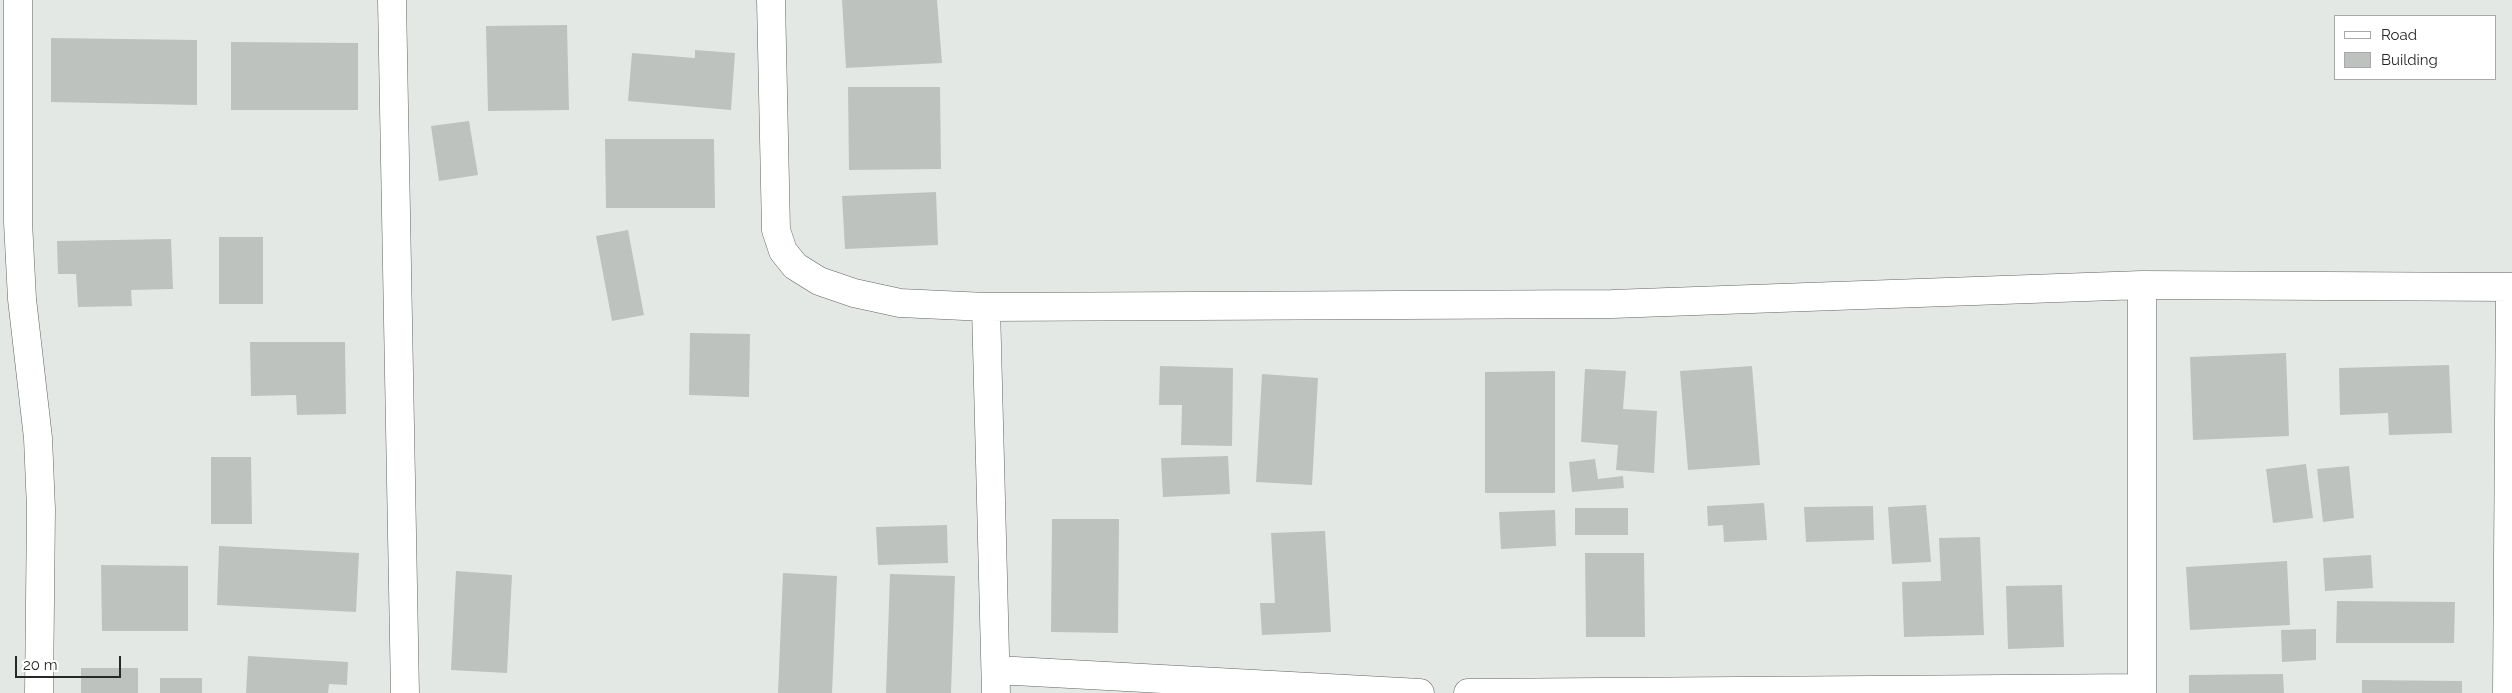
<!DOCTYPE html>
<style>
body{margin:0}
#map{position:relative;width:2512px;height:693px;overflow:hidden;background:#e4e8e5;font-family:Raleway,sans-serif}
canvas{display:block}
.legend{position:absolute;left:2334px;top:15px;width:162px;height:65px;box-sizing:border-box;background:#fff;border:1px solid #a9a9a9;margin:0;padding:6px 9px;list-style:none;font-size:15px;color:#272927}
.legend li{display:flex;align-items:center;gap:10px;height:25px}
.legend b{width:25px;border:1px solid #a9a9a9}
.scale{position:absolute;left:15px;top:656px;width:106px;height:22px;box-sizing:border-box;border:2px solid #272927;border-top:0;padding-left:6px;font-size:15px;line-height:18px;white-space:nowrap;color:#272927;-webkit-text-stroke:4px #fff;paint-order:stroke}
</style>
<div id="map">
<canvas width="2512" height="693"></canvas>
<ul class="legend">
<li><b style="height:6px;background:#fff"></b>Road</li>
<li><b style="height:14px;background:#bec2bf"></b>Building</li>
</ul>
<div class="scale">20 m</div>
</div>
<script>
const c = document.querySelector('canvas').getContext('2d');
c.lineJoin = 'round';
function fill(path, color) {
  c.fillStyle = color;
  c.fill(path, 'evenodd');
}
function shape(rows) {
  const path = new Path2D();
  for (const r of rows) {
    path.moveTo(r[0], r[1]);
    for (let i = 2; i < r.length; i += 2) path.lineTo(r[i], r[i + 1]);
  }
  return path;
}
function strokePath(path, color, width, dash) {
  c.strokeStyle = color;
  c.lineWidth = width;
  c.lineCap = dash ? 'butt' : 'round';
  c.setLineDash(dash || []);
  c.stroke(path);
}
fill(shape([
 [842,0,937,0,942,63,846,68],
 [567,25,569,110,488,111,486,26],
 [51,38,197,40,197,105,51,102],
 [231,42,358,43,358,110,231,110],
 [695,50,735,53,731,110,628,101,632,53,695,58],
 [848,87,940,87,941,169,849,170],
 [469,121,478,175,439,181,431,126],
 [605,139,714,139,715,208,606,208],
 [936,192,938,245,845,249,842,196],
 [628,230,644,315,612,321,596,236],
 [219,237,263,237,263,304,219,304],
 [171,239,173,289,131,290,132,306,78,307,76,274,58,274,57,241],
 [690,333,750,334,749,397,689,395],
 [250,342,345,342,346,414,297,415,296,395,251,396],
 [2286,353,2289,436,2193,440,2190,357],
 [2449,365,2452,433,2389,435,2388,413,2340,415,2339,368],
 [1160,366,1233,368,1232,446,1181,445,1182,405,1159,405],
 [1752,366,1760,465,1688,470,1680,371],
 [1585,369,1626,371,1623,409,1657,411,1654,473,1616,470,1618,445,1581,442],
 [1555,371,1555,493,1485,493,1485,372],
 [1262,374,1318,378,1312,485,1256,482],
 [1228,456,1230,494,1163,497,1161,458],
 [211,457,251,457,252,524,211,524],
 [1595,459,1598,479,1623,476,1624,488,1572,492,1569,462],
 [2306,464,2313,518,2273,523,2266,469],
 [2349,466,2354,518,2323,522,2317,469],
 [1764,503,1767,540,1724,542,1723,525,1708,526,1707,506],
 [1926,505,1931,562,1892,564,1888,507],
 [1873,506,1874,540,1806,542,1804,507],
 [1575,508,1628,508,1628,535,1575,535],
 [1555,510,1556,546,1501,549,1499,512],
 [1052,519,1119,519,1118,633,1051,632],
 [947,525,948,563,878,565,876,527],
 [1325,531,1331,632,1262,635,1260,603,1275,603,1271,533],
 [1980,537,1984,635,1904,637,1902,582,1941,581,1939,538],
 [219,546,359,553,356,612,217,605],
 [1585,553,1644,553,1645,637,1586,637],
 [2371,555,2373,588,2325,591,2323,558],
 [2287,561,2290,625,2190,630,2186,567],
 [101,565,188,566,188,631,102,631],
 [456,571,512,575,507,673,451,670],
 [783,573,837,576,832,693,778,693],
 [890,574,955,576,951,693,886,693],
 [2062,585,2064,647,2008,649,2006,586],
 [2337,601,2455,602,2454,643,2336,643],
 [2316,629,2316,660,2282,662,2281,630],
 [248,656,348,662,347,685,329,684,328,693,246,693],
 [81,668,138,668,138,693,81,693],
 [2283,674,2284,693,2189,693,2189,675],
 [160,678,202,678,202,693,160,693],
 [2362,680,2462,681,2462,693,2362,693]
]), '#bec2bf');
const minor = shape([
 [18,0,18,222,22,299,38,438,41,509,39,693],
 [392,0,405,693],
 [771,0,776,230,783,251,795,266,819,281,854,293,900,303,986,307,1612,304,2142,285,2512,287],
 [986,307,996,693],
 [996,670,1420,693],
 [1468,693,2142,688],
 [2142,693,2142,285],
 [2507,693,2510,287]
]);
strokePath(minor, '#616562', 29);
strokePath(minor, '#fff', 28);
</script>
